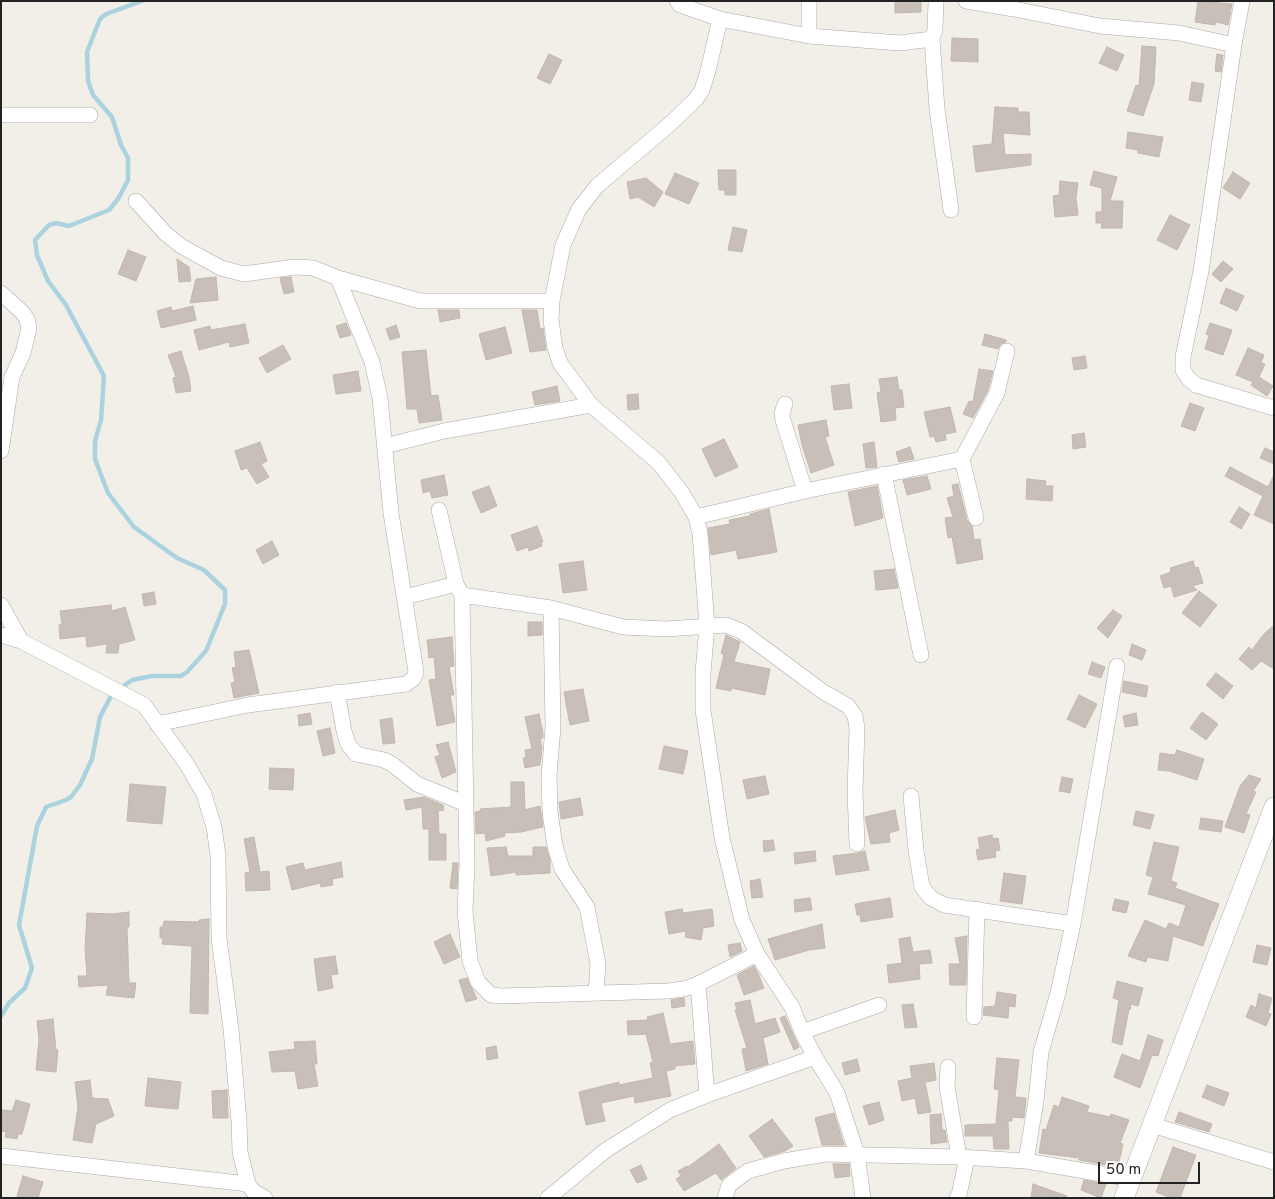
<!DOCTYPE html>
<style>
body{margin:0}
#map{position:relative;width:1275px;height:1199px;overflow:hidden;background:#f2efe9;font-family:Overpass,sans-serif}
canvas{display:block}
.frame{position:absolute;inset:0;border:2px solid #222;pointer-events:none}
.scale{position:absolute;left:1098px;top:1162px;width:102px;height:22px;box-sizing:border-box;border:2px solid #222;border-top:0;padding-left:6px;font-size:15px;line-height:18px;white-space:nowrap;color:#222;-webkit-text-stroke:4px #fff;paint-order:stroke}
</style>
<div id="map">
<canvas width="1275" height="1199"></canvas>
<div class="frame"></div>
<div class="scale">50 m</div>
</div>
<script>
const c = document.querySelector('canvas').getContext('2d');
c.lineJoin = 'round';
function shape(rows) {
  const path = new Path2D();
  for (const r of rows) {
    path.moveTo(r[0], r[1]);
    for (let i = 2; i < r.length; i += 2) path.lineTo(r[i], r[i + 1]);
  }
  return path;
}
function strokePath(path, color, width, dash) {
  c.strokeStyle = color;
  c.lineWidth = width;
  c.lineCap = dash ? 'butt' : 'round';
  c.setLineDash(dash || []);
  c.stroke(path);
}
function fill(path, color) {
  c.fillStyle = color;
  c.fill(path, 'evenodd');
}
strokePath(shape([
 [125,685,132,680,152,676,181,676,187,672,206,651,225,604,225,590,204,570,177,558,134,527,108,493,95,459,95,441,101,420,104,376,66,305,48,281,37,255,35,240,49,225,56,223,69,226,109,210,118,199,128,180,128,158,121,145,112,117,93,95,88,81,87,52,100,19,106,14,142,1],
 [1,1016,9,1003,25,988,32,968,19,925,37,826,46,807,66,800,71,797,80,785,92,759,100,717,111,696]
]), '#aad3df', 4.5);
const building = shape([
 [895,1,921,1,921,12,895,13,895,1],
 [1198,1,1232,4,1228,25,1216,22,1215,25,1195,22,1198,1],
 [952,38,978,39,978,62,951,61,952,38],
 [1142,46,1156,47,1154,84,1143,116,1127,111,1136,85,1139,86,1142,46],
 [1107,47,1124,55,1117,71,1099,63,1107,47],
 [549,54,562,60,550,84,537,78,549,54],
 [1217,54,1223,55,1221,72,1215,71,1217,54],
 [1192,82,1204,84,1201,102,1189,100,1192,82],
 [995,107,1018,108,1018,112,1029,112,1030,135,1003,133,1005,155,1031,154,1031,165,976,172,973,146,992,144,995,107],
 [1128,132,1163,137,1159,157,1138,153,1138,150,1126,148,1128,132],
 [718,170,736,170,736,195,725,195,725,190,719,190,718,170],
 [1094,171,1117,177,1110,201,1123,201,1122,228,1101,228,1102,223,1096,223,1096,212,1102,212,1102,188,1090,185,1094,171],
 [1233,172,1250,183,1240,199,1223,188,1233,172],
 [675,173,699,183,689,204,665,194,675,173],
 [646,178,663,192,654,207,638,197,630,199,627,182,646,178],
 [1060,181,1078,183,1076,198,1078,215,1055,217,1053,196,1059,195,1060,181],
 [1170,215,1190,225,1177,250,1157,240,1170,215],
 [733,227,747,230,742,252,728,250,733,227],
 [128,250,146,257,136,281,118,274,128,250],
 [177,259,189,267,191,281,179,282,177,259],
 [1223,261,1233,269,1221,282,1212,274,1223,261],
 [216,277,218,300,190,303,196,279,216,277],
 [291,277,294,292,284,294,280,278,291,277],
 [1226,288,1244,296,1237,311,1220,303,1226,288],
 [193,306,196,320,161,328,157,311,171,307,172,311,193,306],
 [438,310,459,310,460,318,440,322,438,310],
 [522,310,537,310,540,329,543,328,546,350,530,352,522,310],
 [346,323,351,335,340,338,336,326,346,323],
 [1210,323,1232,330,1223,355,1205,349,1209,335,1206,334,1210,323],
 [245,324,249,343,230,347,229,342,199,350,194,330,210,326,211,330,245,324],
 [396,325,400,337,390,340,386,329,396,325],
 [505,327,512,353,486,360,479,334,505,327],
 [985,334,1006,340,1006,342,1001,344,998,349,982,345,985,334],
 [283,345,291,359,267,373,259,358,283,345],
 [1248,348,1264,355,1261,363,1265,364,1259,377,1273,386,1267,396,1251,385,1253,382,1236,375,1248,348],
 [426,350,431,396,438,395,442,420,419,423,417,409,407,409,402,352,426,350],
 [181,351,189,377,191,391,176,393,173,378,176,377,168,355,181,351],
 [1085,356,1087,368,1074,370,1072,358,1085,356],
 [979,369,993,371,988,390,973,418,963,414,969,401,973,402,979,369],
 [358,371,361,391,336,394,333,375,358,371],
 [897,377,899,390,902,390,904,407,895,408,896,420,881,422,877,393,881,392,879,379,897,377],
 [849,384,852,408,834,410,831,386,849,384],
 [557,386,560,401,535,405,532,392,557,386],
 [638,394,639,409,628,410,627,395,638,394],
 [1190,403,1204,408,1195,431,1181,426,1190,403],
 [950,407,956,432,945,434,946,440,936,442,934,436,930,437,924,412,950,407],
 [826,420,829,436,825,437,834,465,811,473,802,445,798,425,826,420],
 [1084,433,1086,447,1073,449,1072,435,1084,433],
 [724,439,738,467,715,477,702,449,724,439],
 [260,442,267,461,261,464,269,477,257,484,247,468,241,470,235,451,260,442],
 [874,442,877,467,866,468,863,444,874,442],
 [910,447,914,459,899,462,896,452,910,447],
 [1265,448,1274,452,1274,464,1260,458,1265,448],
 [1230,467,1268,487,1274,475,1274,524,1254,515,1263,496,1225,476,1230,467],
 [444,475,448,495,432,498,430,491,423,493,421,480,444,475],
 [927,476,931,489,907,495,903,480,927,476],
 [1027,479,1046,481,1045,486,1053,486,1052,501,1026,499,1027,479],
 [958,484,967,520,972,526,974,540,980,539,983,559,957,564,952,537,948,538,945,518,953,517,947,498,954,496,952,485,958,484],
 [489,486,497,506,481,513,472,492,489,486],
 [877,486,883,518,855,526,848,492,877,486],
 [1239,507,1250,514,1241,529,1230,522,1239,507],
 [769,509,777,552,738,559,736,550,711,555,708,528,730,524,729,520,750,516,750,514,769,509],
 [537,526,543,542,541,543,542,546,529,551,528,547,517,551,511,535,537,526],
 [272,541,279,555,263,564,256,550,272,541],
 [583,561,587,590,563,593,559,564,583,561],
 [1193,561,1195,568,1198,567,1203,583,1192,586,1197,590,1174,597,1171,586,1164,588,1160,576,1171,572,1170,568,1193,561],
 [894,569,898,588,876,590,874,571,894,569],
 [1199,591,1217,605,1200,627,1182,613,1199,591],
 [154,592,156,604,144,606,142,594,154,592],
 [111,605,112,611,125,607,135,640,119,644,118,653,106,653,107,644,87,647,86,636,60,639,59,625,62,624,60,611,111,605],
 [1113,610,1122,616,1108,638,1097,628,1113,610],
 [528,622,542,622,542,635,528,636,528,622],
 [1274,625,1274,669,1261,661,1252,670,1239,659,1249,647,1252,650,1264,634,1274,625],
 [726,635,740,642,734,662,770,669,765,695,731,688,731,691,716,688,724,655,721,653,726,635],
 [452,637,454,666,449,667,454,695,450,695,455,722,437,726,429,680,436,679,434,657,429,658,427,640,452,637],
 [1132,644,1146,650,1142,660,1129,655,1132,644],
 [249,650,259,693,234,698,231,683,235,682,232,668,236,667,234,652,249,650],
 [1092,662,1105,667,1101,678,1088,674,1092,662],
 [1216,673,1233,686,1223,699,1206,685,1216,673],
 [1124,681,1148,686,1146,697,1122,692,1124,681],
 [583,689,589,721,570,725,564,692,583,689],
 [1079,695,1097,704,1085,728,1067,719,1079,695],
 [1202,712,1218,724,1206,740,1190,728,1202,712],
 [310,713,312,724,299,726,298,715,310,713],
 [1136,713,1138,725,1125,727,1123,716,1136,713],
 [539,714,543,733,543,738,540,739,542,748,540,765,525,768,523,758,526,757,525,750,532,749,525,717,539,714],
 [392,718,395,743,383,744,380,720,392,718],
 [330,728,335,753,323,756,317,731,330,728],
 [448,742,456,772,442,778,435,757,440,755,436,745,448,742],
 [664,746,688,751,683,774,659,769,664,746],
 [1177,750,1204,759,1197,780,1169,771,1158,770,1160,753,1175,755,1177,750],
 [270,768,294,769,293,790,269,789,270,768],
 [1249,775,1261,779,1253,791,1256,792,1246,814,1250,815,1244,833,1225,827,1240,786,1249,775],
 [765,776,769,794,747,799,743,780,765,776],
 [1062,777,1073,779,1070,793,1059,791,1062,777],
 [511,782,524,782,525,810,540,806,543,827,521,832,504,833,505,836,486,841,485,833,476,834,475,812,481,811,480,809,511,807,511,782],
 [130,784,166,787,162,824,127,821,130,784],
 [424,797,443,805,444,810,438,811,439,834,446,834,446,860,429,860,429,829,423,829,422,807,406,810,404,800,424,797],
 [580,798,583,815,561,819,559,802,580,798],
 [895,810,899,830,889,833,890,842,871,844,865,817,895,810],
 [1136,811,1154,815,1150,829,1133,825,1136,811],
 [1201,818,1223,821,1221,832,1199,829,1201,818],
 [992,835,993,839,998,838,1000,850,995,851,996,857,978,860,976,850,980,849,978,838,992,835],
 [254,837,260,872,269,871,270,890,246,891,245,873,250,872,244,839,254,837],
 [773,840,775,850,764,852,763,841,773,840],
 [1154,842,1179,847,1171,881,1177,883,1175,888,1219,904,1213,920,1212,920,1203,946,1173,936,1168,961,1147,957,1146,962,1128,956,1145,920,1166,929,1169,923,1179,927,1186,905,1148,894,1153,877,1146,875,1154,842],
 [506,847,508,856,533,856,533,847,546,847,550,860,550,873,516,875,516,872,491,876,487,848,506,847],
 [815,851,816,861,795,864,794,853,815,851],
 [865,851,869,870,836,875,833,856,858,853,865,851],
 [341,862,343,877,332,879,333,885,321,887,320,883,292,890,286,867,303,863,305,870,341,862],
 [453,863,458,863,457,889,450,888,453,863],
 [1004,873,1026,876,1022,904,1000,901,1004,873],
 [760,879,763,897,752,898,750,881,760,879],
 [810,898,812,910,795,912,794,900,810,898],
 [890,898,893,917,861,922,860,915,857,915,855,904,890,898],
 [1115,899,1129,902,1126,913,1112,910,1115,899],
 [682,909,683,913,712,909,714,926,703,928,701,940,685,937,686,931,669,934,665,912,682,909],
 [129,912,129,927,127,927,129,983,136,983,134,998,106,995,108,985,79,987,78,976,87,976,85,948,87,913,112,914,129,912],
 [209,919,208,1014,190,1013,192,946,162,944,163,938,160,938,160,927,163,927,164,921,199,922,199,920,209,919],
 [822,924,825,948,809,950,775,960,768,939,822,924],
 [450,934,460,957,444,964,434,942,450,934],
 [967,936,966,985,950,985,949,964,960,964,955,938,967,936],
 [910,937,913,952,930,950,932,963,919,964,920,979,889,983,887,965,902,963,899,939,910,937],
 [740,943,742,951,730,957,728,945,740,943],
 [1257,945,1271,948,1267,965,1253,962,1257,945],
 [335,956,338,974,331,975,333,988,318,991,314,959,335,956],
 [754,966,758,973,764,988,744,995,737,975,754,966],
 [467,978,477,999,466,1002,459,980,467,978],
 [1117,981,1143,988,1138,1006,1131,1004,1130,1010,1129,1009,1122,1045,1112,1042,1119,1000,1113,998,1117,981],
 [997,992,1016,995,1015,1007,1009,1006,1008,1018,983,1015,984,1007,995,1006,997,992],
 [1259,994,1272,998,1268,1013,1271,1014,1266,1026,1246,1017,1251,1005,1256,1008,1259,994],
 [684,998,685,1006,672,1008,671,1000,684,998],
 [750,1000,755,1024,775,1018,780,1032,763,1038,768,1064,746,1071,742,1049,747,1048,735,1010,737,1010,735,1003,750,1000],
 [913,1004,917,1027,905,1028,902,1005,913,1004],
 [663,1013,670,1044,693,1041,695,1064,675,1066,675,1069,666,1071,671,1096,635,1103,634,1096,601,1103,605,1121,586,1125,579,1092,619,1082,619,1085,653,1078,650,1063,653,1062,646,1034,628,1035,627,1021,648,1020,647,1017,663,1013],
 [785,1016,799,1047,794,1050,780,1018,785,1016],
 [53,1019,56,1050,58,1050,56,1072,36,1070,39,1040,37,1021,53,1019],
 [1148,1035,1163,1040,1158,1056,1152,1055,1140,1088,1114,1077,1122,1054,1140,1061,1148,1035],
 [315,1041,317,1064,314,1064,318,1086,298,1089,295,1071,272,1072,269,1052,295,1049,294,1042,315,1041],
 [496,1046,498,1058,487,1060,486,1048,496,1046],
 [997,1058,1019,1060,1015,1097,1026,1098,1024,1118,1012,1117,1012,1121,1008,1121,1009,1149,994,1149,993,1136,965,1136,965,1125,996,1124,999,1090,994,1089,997,1058],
 [857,1059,860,1071,845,1075,842,1063,857,1059],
 [934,1063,936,1080,925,1082,931,1112,918,1114,915,1098,902,1101,898,1081,912,1078,910,1066,934,1063],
 [148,1078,181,1082,178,1109,145,1106,148,1078],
 [90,1080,92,1098,108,1099,114,1116,96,1124,92,1143,73,1140,78,1107,75,1082,90,1080],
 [1207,1085,1229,1093,1224,1106,1202,1097,1207,1085],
 [227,1090,228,1118,213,1118,212,1091,227,1090],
 [1062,1097,1089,1106,1087,1112,1110,1117,1111,1114,1129,1120,1120,1143,1123,1144,1118,1167,1079,1160,1079,1158,1039,1153,1043,1129,1046,1130,1054,1105,1059,1107,1062,1097],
 [16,1100,30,1104,22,1134,18,1134,17,1139,5,1137,6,1132,1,1131,2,1110,12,1111,16,1100],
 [879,1102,884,1120,869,1125,863,1106,879,1102],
 [1179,1112,1212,1124,1209,1132,1175,1122,1179,1112],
 [834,1113,844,1145,822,1145,815,1118,834,1113],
 [941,1114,942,1130,945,1130,947,1142,931,1144,930,1115,941,1114],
 [772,1119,793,1146,785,1151,764,1157,749,1136,772,1119],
 [719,1144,736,1168,721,1180,716,1173,684,1191,676,1179,681,1176,678,1171,687,1166,688,1167,719,1144],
 [1173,1147,1196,1155,1180,1198,1171,1198,1156,1192,1173,1147],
 [833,1164,849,1164,850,1176,835,1178,833,1164],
 [641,1165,647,1179,637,1183,630,1170,641,1165],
 [23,1176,43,1182,38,1198,24,1198,17,1196,23,1176],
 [1084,1180,1106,1184,1101,1198,1081,1190,1084,1180],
 [1033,1184,1067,1196,1066,1198,1031,1198,1033,1184]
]);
fill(building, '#c7bfb8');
strokePath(building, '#c4b6ab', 1);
const minor = shape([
 [677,1,680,5,720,19,809,36,900,43,932,39,935,30,936,1],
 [966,1,1014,9,1100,26,1179,33,1234,45],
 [1242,1,1234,45,1201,271,1183,357,1183,370,1188,378,1196,385,1274,408],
 [720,19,708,71,702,90,696,99,670,124,597,186,579,209,563,245,552,301,551,320,555,348,560,363,591,405,659,463,682,493,696,517,700,533,707,626,703,673,703,710,722,838,742,920,757,954,792,1007,802,1032,815,1057,837,1093,857,1154,863,1198],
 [809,36,809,1],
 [932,39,937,109,951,210],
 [1,115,90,115],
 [136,201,166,234,181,246,221,268,244,274,295,267,313,268,338,278,420,301,552,301],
 [1,293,22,312,27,319,29,328,23,353,12,377,1,451],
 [785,404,782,413,783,420,805,491],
 [385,446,444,431,591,405],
 [962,459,997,393,1007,351],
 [884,474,921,655],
 [439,510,452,566,456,584,462,595,551,608,623,627,666,629,726,625,741,631,822,691,848,706,855,716,857,728,855,792,857,844],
 [696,517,805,491,962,459,976,518],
 [462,595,467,865,465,911,470,961,478,982,491,995,502,996,668,991,684,989,698,984,757,954],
 [405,597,456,584],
 [1,605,21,641],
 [551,608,553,727,549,776,550,812,555,846,562,869,587,907,598,964,596,993],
 [1,635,21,641,144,705,186,763,204,794,214,827,218,855,219,938,231,1029,239,1121,240,1152,248,1184,253,1191,265,1198],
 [337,692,344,731,348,744,356,754,384,760,392,764,417,784,466,804],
 [157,724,248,705,406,684,414,678,416,672,391,513,380,398,372,362,338,278],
 [911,796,916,850,922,887,931,898,944,905,1073,924],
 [698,984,707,1095],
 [974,1017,977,909],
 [802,1032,879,1005],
 [948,1067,947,1087,959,1157],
 [1152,1125,1274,1162],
 [1,1156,248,1184],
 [1026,1161,1036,1101,1041,1052,1058,993,1073,924,1117,666],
 [548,1198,606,1150,670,1110,707,1095,815,1057],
 [725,1198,729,1185,748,1171,784,1161,825,1154,959,1157,1026,1161,1132,1179],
 [957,1198,959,1195,967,1158]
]);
const tertiary = shape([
 [1124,1198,1274,807]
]);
strokePath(minor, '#a9a9a9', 16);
strokePath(tertiary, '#a9a9a9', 20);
strokePath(minor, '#fff', 15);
strokePath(tertiary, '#fff', 19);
</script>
